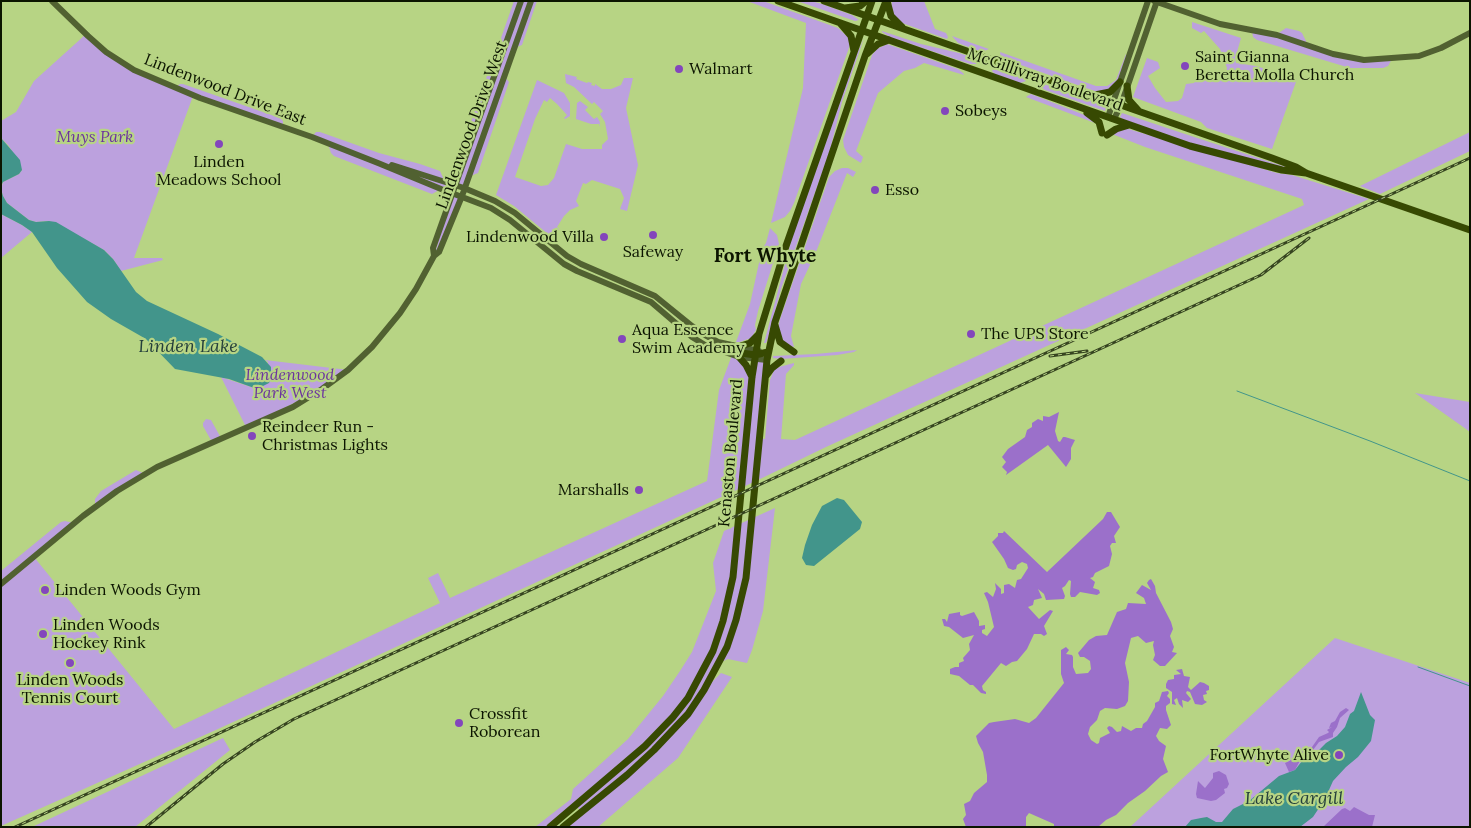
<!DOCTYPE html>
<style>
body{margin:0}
#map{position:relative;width:1471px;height:828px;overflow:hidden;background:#b7d484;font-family:Lora,serif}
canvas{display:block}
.frame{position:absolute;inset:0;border:2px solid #0c1500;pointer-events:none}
</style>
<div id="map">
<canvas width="1471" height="828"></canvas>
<div class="frame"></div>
</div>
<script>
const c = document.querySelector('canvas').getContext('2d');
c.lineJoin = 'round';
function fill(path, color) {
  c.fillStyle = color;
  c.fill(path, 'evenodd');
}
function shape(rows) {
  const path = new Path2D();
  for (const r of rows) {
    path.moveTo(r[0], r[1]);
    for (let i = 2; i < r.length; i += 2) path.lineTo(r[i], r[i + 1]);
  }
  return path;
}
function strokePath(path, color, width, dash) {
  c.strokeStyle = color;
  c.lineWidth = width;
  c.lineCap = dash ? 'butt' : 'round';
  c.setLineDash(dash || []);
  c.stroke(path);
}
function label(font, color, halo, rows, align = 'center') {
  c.font = font + ' Lora,serif';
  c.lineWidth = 4.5;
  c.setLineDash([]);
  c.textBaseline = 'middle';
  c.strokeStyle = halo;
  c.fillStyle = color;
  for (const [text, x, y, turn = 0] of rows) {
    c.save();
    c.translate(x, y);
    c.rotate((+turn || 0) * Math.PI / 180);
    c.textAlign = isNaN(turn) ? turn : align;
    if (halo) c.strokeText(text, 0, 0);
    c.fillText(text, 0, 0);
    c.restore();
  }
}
fill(shape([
 [514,1,537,1,522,45,514,48,504,76,509,82,478,173,468,177,464,188,456,186,453,193,462,196,434,256,453,193,441,189,432,194,334,156,331,153,328,144,312,137,316,132,320,132,379,153,420,164,440,171,445,182,456,185,469,149,464,142,487,76,496,73,505,47,501,38],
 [747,1,763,1,838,28,849,38,850,45,794,203,790,211,785,217,771,223,803,88,806,23],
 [797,1,811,1,822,4,852,15,859,20,855,21],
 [892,1,924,1,935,29,946,33,948,37,947,39,902,23,895,19,891,7],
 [1192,22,1241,38,1235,59,1236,63,1256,66,1297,79,1272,149,1207,128,1201,122,1133,97,1147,58,1158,62,1160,68,1148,76,1155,88,1166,102,1178,101,1182,98,1186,84,1194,83,1203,73,1210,76,1213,82,1218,82,1225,78,1227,68,1220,49,1204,31,1201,33,1192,28],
 [1286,28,1299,31,1302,33,1308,45,1364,60,1392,59,1388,66,1383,68,1350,68,1257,40,1253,37,1252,31,1276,35],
 [882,31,921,44,959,53,971,57,977,64,970,64,890,37,882,32],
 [85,35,134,70,175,88,180,84,183,84,280,118,283,121,283,127,193,96,134,258,162,258,163,260,121,271,113,259,104,250,79,236,49,221,36,222,29,220,7,203,3,196,1,189,3,182,19,174,22,170,9,146,1,138,1,121,16,112,34,81],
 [952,36,989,49,982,52,958,43],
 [864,38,842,102,830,150,781,289,768,338,766,343,764,343,792,238,855,58],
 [887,44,958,69,963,73,964,75,924,63,915,68,904,71,878,93,856,151,863,157,861,163,848,155,844,147,843,140,872,55,877,49],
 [1000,52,1096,86,1107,86,1116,80,1126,54,1126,57,1119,78,1114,88,1100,93,1001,58],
 [993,69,1025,78,1026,81,1020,83,995,74,992,71],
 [565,74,577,77,576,79,587,83,588,82,592,83,591,85,595,86,595,84,602,89,611,89,621,85,624,78,633,78,626,108,638,165,627,211,620,209,624,198,620,189,592,180,586,184,583,183,576,201,579,206,570,210,564,216,557,227,559,229,554,239,514,206,496,195,537,80,564,93,570,103,570,116,565,119,564,118,567,115,557,104,550,98,547,102,544,100,535,119,515,177,541,186,548,185,554,178,566,144,582,149,602,149,602,145,608,139,605,122,600,114,603,111,594,102,592,104,574,87,566,83],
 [1041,83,1101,104,1106,107,1105,111,1045,90,1039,85],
 [1031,94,1087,116,1095,123,1026,97],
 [580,101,588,107,585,110,594,119,597,117,600,122,599,127,599,124,591,124,576,119,577,103],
 [1122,113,1182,133,1295,170,1211,150,1124,120,1120,117],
 [1125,128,1277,173,1292,175,1369,199,826,447,756,481,218,729,1,826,1,571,61,522,65,521,74,523,34,557,174,729,440,603,428,578,438,573,450,598,707,481,719,390,732,355,739,357,752,376,754,359,767,360,760,438,765,439,770,380,774,370,779,367,794,363,794,365,786,374,781,439,795,440,1304,205,1302,199,1145,147,1112,134],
 [1470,132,1470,151,1380,194,1360,186],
 [842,168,848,168,856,172,853,177,847,173,816,252,801,284,791,336,794,347,787,345,779,338,778,328,780,319,829,177,835,171],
 [1,214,22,225,32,232,1,258],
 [770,228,777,235,779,244,758,311,755,325,756,330,750,340,748,339,740,342,736,342,750,304,762,249,766,243],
 [857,350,854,352,837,355,781,359,773,358,773,356,816,354],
 [265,360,340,369,348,370,322,389,246,427,221,377,257,389,262,387,268,362],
 [1415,393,1470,402,1470,432,1466,429],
 [206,419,211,420,221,438,212,442,203,426,203,423],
 [136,470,145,474,95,507,95,499,101,491],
 [775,508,763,611,752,650,747,663,728,659,719,663,706,688,721,673,732,677,678,758,598,827,563,827,581,811,576,806,550,827,535,827,571,799,573,789,628,739,663,696,680,671,692,652,716,591,713,563,724,531],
 [1335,638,1470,683,1470,827,1130,827],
 [223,738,230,750,135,827,32,827]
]), '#bca1de');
fill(shape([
 [1059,412,1055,431,1058,441,1060,442,1063,437,1065,437,1075,440,1071,448,1071,459,1066,467,1048,445,1006,475,1007,472,1002,467,1006,462,1002,457,1008,449,1025,437,1027,430,1032,427,1032,423,1038,419,1043,421,1043,416,1049,417],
 [1107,512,1111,512,1120,527,1114,536,1116,543,1112,543,1110,546,1112,554,1109,566,1095,573,1093,577,1090,578,1095,582,1093,588,1099,590,1100,593,1097,595,1080,592,1075,597,1071,597,1070,594,1071,581,1069,580,1065,586,1062,588,1065,596,1064,599,1046,600,1044,594,1038,589,1042,598,1034,600,1033,605,1028,607,1039,619,1050,610,1053,611,1044,626,1047,634,1044,636,1041,634,1034,634,1027,649,1017,661,1012,662,1006,666,1001,663,982,686,983,690,986,692,986,694,981,693,973,685,970,685,959,676,950,674,950,669,955,667,959,667,959,663,964,661,963,658,970,650,969,644,974,635,963,638,949,627,944,626,942,619,945,619,947,622,949,614,960,612,960,615,962,616,974,612,979,621,979,626,985,625,985,629,982,630,982,633,987,636,994,627,988,602,984,593,987,592,993,597,996,589,995,583,1001,589,1001,594,1004,593,1004,585,1009,584,1015,588,1017,580,1021,579,1028,568,1027,564,1022,562,1017,565,1016,569,1013,570,1008,568,1004,559,992,542,998,536,998,533,1003,533,1004,531,1047,572,1103,519],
 [1151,579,1155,586,1156,593,1171,622,1173,629,1170,636,1174,647,1172,652,1177,653,1165,666,1160,666,1153,660,1155,655,1153,645,1154,641,1146,643,1138,636,1131,638,1125,663,1129,682,1128,701,1125,706,1117,709,1105,708,1100,711,1097,720,1090,727,1088,734,1091,740,1097,744,1099,743,1100,738,1110,733,1107,728,1109,726,1112,727,1117,732,1121,731,1122,726,1131,731,1136,728,1142,728,1143,724,1147,721,1155,707,1155,703,1159,701,1162,692,1168,691,1169,693,1167,696,1170,699,1170,703,1166,706,1166,710,1171,725,1167,729,1160,728,1156,736,1159,741,1166,746,1163,759,1168,772,1161,776,1145,791,1128,803,1116,815,1106,820,1098,827,1054,827,1054,824,1029,813,1026,817,1026,827,966,827,963,819,966,815,964,804,970,801,974,793,987,782,987,775,983,752,978,743,976,736,989,723,994,722,1015,719,1029,723,1036,718,1064,683,1061,674,1061,650,1066,647,1069,650,1066,654,1072,655,1073,657,1073,667,1076,674,1088,673,1091,669,1090,661,1084,657,1080,657,1078,653,1089,640,1096,636,1107,635,1117,612,1126,609,1128,603,1146,604,1144,598,1136,593,1142,585,1151,590,1147,583,1149,580],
 [1182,669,1184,676,1190,677,1188,687,1191,690,1200,682,1204,683,1209,686,1209,690,1206,691,1207,694,1203,695,1204,700,1207,702,1202,705,1195,704,1190,692,1187,691,1186,693,1191,699,1188,702,1182,700,1183,708,1179,704,1177,698,1174,700,1176,705,1172,704,1172,692,1166,688,1166,684,1168,680,1174,679,1174,675,1181,674,1176,670],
 [1346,708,1349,710,1340,718,1337,727,1333,733,1333,737,1319,742,1313,750,1302,757,1295,770,1289,772,1285,763,1301,755,1302,750,1306,750,1307,747,1312,747,1319,737,1328,733,1329,732,1327,730,1332,727,1329,728,1331,723,1335,721,1340,712],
 [1219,771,1226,775,1229,784,1227,788,1224,789,1225,793,1216,800,1211,801,1197,798,1196,794,1198,781,1205,788,1213,778,1213,773],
 [1354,807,1369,815,1375,815,1372,827,1323,827,1342,809,1345,808,1350,811]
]), '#9b70ca');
fill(shape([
 [1,138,20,160,22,170,19,174,3,182,1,186],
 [1,189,3,196,7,203,29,220,36,222,49,221,56,222,104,250,113,259,136,292,147,301,218,334,262,357,271,367,271,378,269,383,257,389,229,379,175,369,146,339,111,319,87,302,57,268,32,232,22,225,1,214],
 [837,498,844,500,862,522,860,529,814,566,806,565,802,558,805,545,812,525,822,506],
 [1361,692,1370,715,1375,720,1371,741,1358,757,1346,767,1333,781,1325,799,1313,817,1300,827,1185,827,1191,820,1201,818,1207,817,1216,822,1222,822,1233,809,1249,801,1279,776,1295,770,1302,761,1317,752,1326,743,1337,736,1345,727,1350,714,1354,711]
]), '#42958b');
strokePath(shape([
 [1237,391,1370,441,1470,481],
 [1418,667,1470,686]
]), '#42958b', 1);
strokePath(shape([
 [52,1,88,36,106,52,134,70,200,98,312,137,378,163,441,189,491,208,510,220,564,264,577,271,651,302,692,337,705,345,739,357,767,360],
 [1154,1,1220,24,1277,35,1333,54,1364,60,1419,56,1441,48,1470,33],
 [1108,117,1148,1],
 [1114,119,1121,105,1157,1],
 [392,165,464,188,495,201,515,213,567,256,581,264,655,296,692,326,705,335,718,342,759,351],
 [434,256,433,248,521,1],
 [1,584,83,516,117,491,157,467,293,407,322,389,348,370,372,347,400,313,416,289,434,256,439,252,462,196,531,1]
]), '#516131', 6);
strokePath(shape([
 [778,1,1190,146,1282,170,1306,173],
 [824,1,1272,158,1296,167,1306,173,1470,230],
 [887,1,891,16,902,27],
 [845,8,860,6,866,1],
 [840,23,851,36,854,51],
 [867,54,878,44,889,40],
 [1127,86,1129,100,1138,110],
 [1095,95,1110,92,1120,82],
 [1087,113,1099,122,1102,133],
 [1107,135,1116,129,1129,125],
 [775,325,780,342,794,352],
 [738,347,750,343,758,335],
 [715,349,755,355,768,352],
 [739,357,746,365,752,377],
 [766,376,772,368,781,361],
 [550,827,645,746,673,717,688,698,713,651,723,621,733,577,752,377,759,334,786,246,872,1],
 [563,827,627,775,654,750,688,714,704,690,727,647,736,620,746,578,767,360,775,322,865,56,886,1]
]), '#374902', 7);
const rail = shape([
 [1050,356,1087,351],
 [15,827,1470,158],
 [146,827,223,764,255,742,294,719,1261,275,1309,238]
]);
strokePath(rail, '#364420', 3);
strokePath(rail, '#b7d484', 1, [4]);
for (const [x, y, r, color] of [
 [1185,66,5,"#8346bc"],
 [679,69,5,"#8346bc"],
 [945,111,5,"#8346bc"],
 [219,144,5,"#8346bc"],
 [875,190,5,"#8346bc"],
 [653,235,5,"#8346bc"],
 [604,237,5,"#8346bc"],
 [971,334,5,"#8346bc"],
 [622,339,5,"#8346bc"],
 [252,436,5,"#8346bc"],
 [639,490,5,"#8346bc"],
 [45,590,5,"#8346bc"],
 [43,634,5,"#8346bc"],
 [70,663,5,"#8346bc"],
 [459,723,5,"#8346bc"],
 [1339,755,5,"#8346bc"]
]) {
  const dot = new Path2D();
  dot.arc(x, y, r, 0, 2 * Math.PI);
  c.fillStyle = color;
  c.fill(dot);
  strokePath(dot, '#b7d484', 2);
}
label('16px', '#0c1500', '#b7d484', [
 ["Saint Gianna",1195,57],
 ["Beretta Molla Church",1195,75],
 ["Walmart",689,69],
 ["Sobeys",955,111],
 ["Linden",219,162,"center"],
 ["Meadows School",219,180,"center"],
 ["Esso",885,190],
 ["Lindenwood Villa",594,237,"right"],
 ["Safeway",653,252,"center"],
 ["Aqua Essence",632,330],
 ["Swim Academy",632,348],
 ["The UPS Store",981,334],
 ["Reindeer Run -",262,427],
 ["Christmas Lights",262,445],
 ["Marshalls",629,490,"right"],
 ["Linden Woods Gym",55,590],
 ["Linden Woods",53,625],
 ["Hockey Rink",53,643],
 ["Linden Woods",70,680,"center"],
 ["Tennis Court",70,698,"center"],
 ["Crossfit",469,714],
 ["Roborean",469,732],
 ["FortWhyte Alive",1329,755,"right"]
], 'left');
label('16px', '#0c1500', '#b7d484', [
 ["McGillivray Boulevard",1045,80,19],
 ["Lindenwood Drive East",225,90,21],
 ["Lindenwood Drive West",472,125,-70],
 ["Kenaston Boulevard",731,453,-85]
]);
label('italic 16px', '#6c339f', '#b7d484', [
 ["Muys Park",95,137],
 ["Lindenwood",290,375],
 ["Park West",290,393]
]);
label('italic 18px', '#243f3b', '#b7d484', [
 ["Linden Lake",188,347],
 ["Lake Cargill",1294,799]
]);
label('bold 19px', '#0c1500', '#b7d484', [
 ["Fort Whyte",765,257]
]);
</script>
